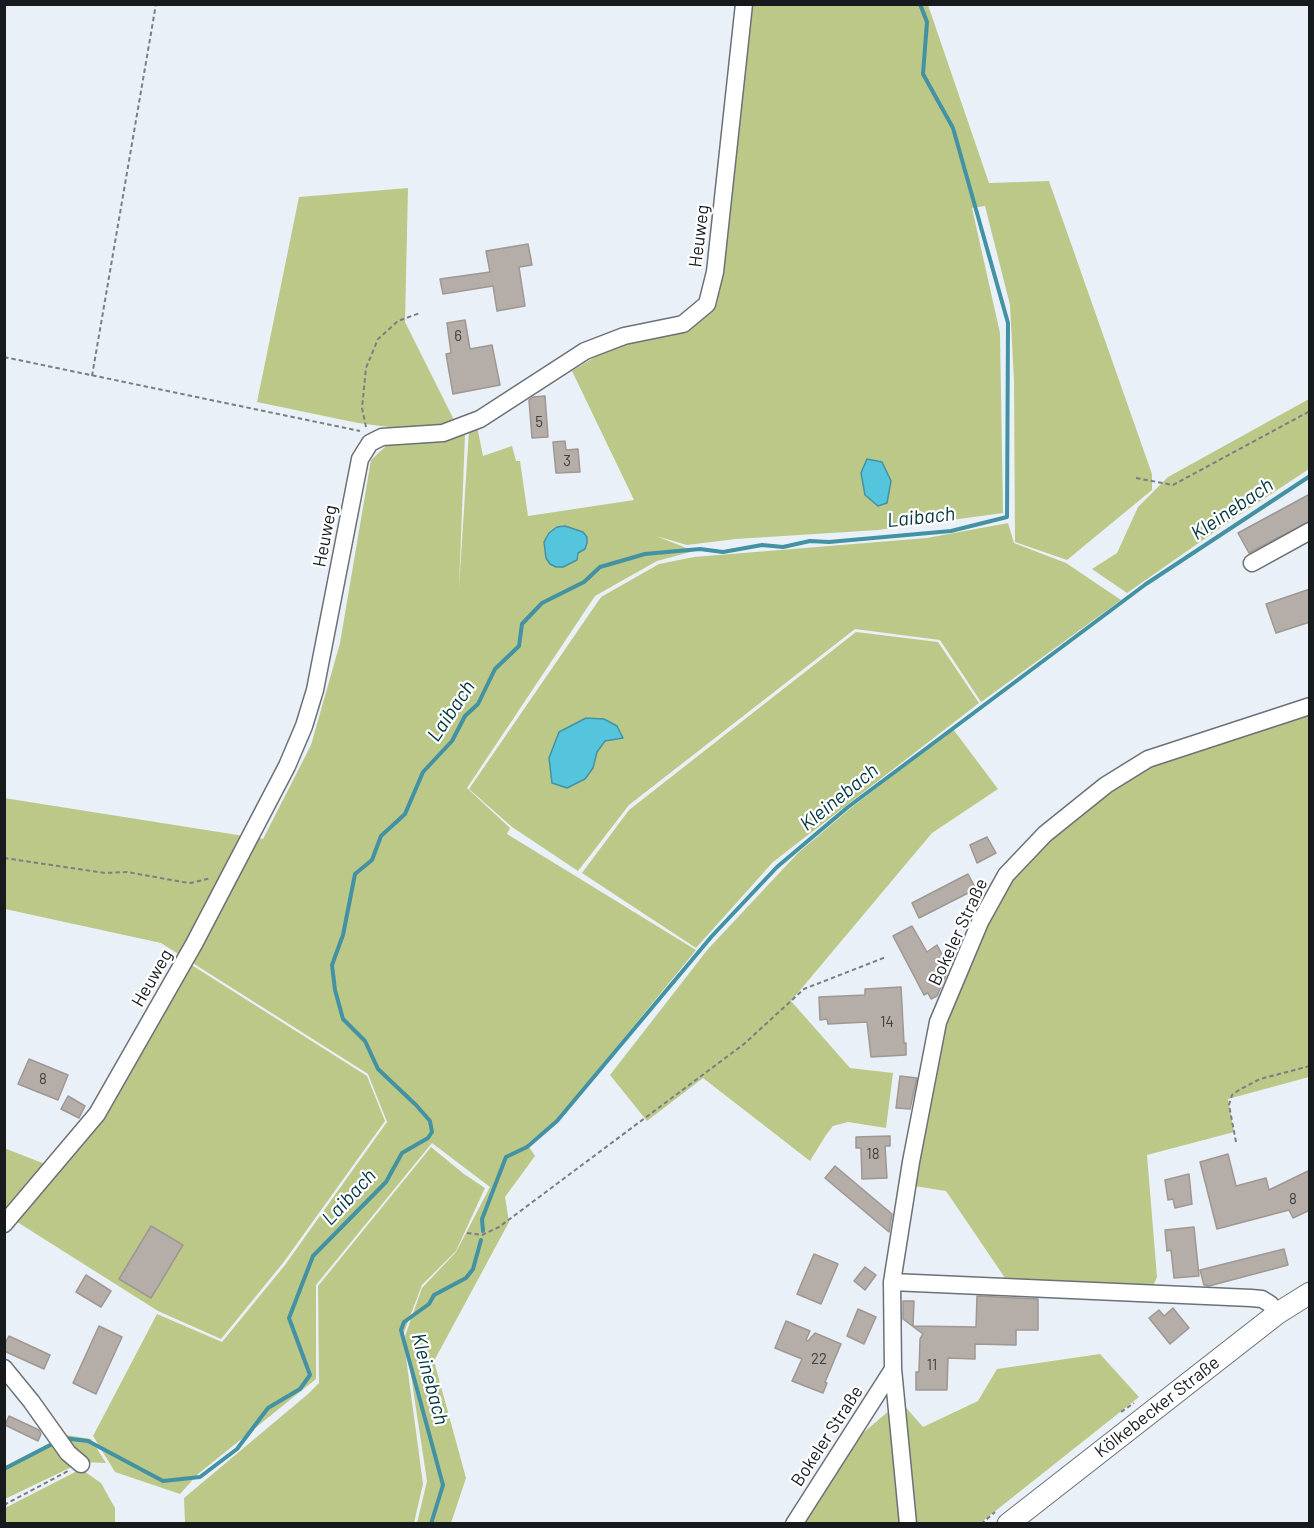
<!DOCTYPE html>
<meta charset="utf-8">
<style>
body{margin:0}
#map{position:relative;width:1314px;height:1528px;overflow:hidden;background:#eaf0f7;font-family:Barlow,sans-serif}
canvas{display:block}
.frame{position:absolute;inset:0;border:6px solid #171a1c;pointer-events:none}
</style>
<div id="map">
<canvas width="1314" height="1528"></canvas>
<div class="frame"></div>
</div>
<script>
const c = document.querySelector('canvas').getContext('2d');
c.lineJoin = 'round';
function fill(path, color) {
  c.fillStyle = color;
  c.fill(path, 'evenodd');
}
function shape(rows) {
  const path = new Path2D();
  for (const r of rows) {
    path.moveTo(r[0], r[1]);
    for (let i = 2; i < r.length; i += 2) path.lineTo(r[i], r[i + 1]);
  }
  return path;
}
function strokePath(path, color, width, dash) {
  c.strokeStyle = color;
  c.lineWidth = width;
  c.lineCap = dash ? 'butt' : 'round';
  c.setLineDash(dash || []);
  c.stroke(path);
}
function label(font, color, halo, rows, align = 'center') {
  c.font = font + ' Barlow,sans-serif';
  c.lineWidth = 4.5;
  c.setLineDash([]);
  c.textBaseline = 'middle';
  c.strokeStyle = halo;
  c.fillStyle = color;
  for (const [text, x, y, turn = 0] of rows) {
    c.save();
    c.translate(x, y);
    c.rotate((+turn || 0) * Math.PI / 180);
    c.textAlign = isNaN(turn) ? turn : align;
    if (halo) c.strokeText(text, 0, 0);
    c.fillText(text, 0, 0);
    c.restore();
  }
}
fill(shape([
 [749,5,928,5,989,183,1049,181,1152,474,1152,490,1067,560,1015,542,1014,381,1010,305,985,206,972,208,1000,333,1003,513,878,530,736,539,687,545,656,536,694,551,657,561,595,596,467,788,510,828,507,834,696,950,556,1121,527,1144,535,1156,505,1197,509,1222,434,1361,466,1478,451,1523,417,1523,427,1481,405,1336,422,1288,456,1252,490,1187,432,1143,316,1285,316,1379,198,1474,180,1494,115,1472,93,1436,157,1314,222,1342,285,1265,387,1122,368,1074,161,943,5,909,4,798,263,839,311,745,340,643,371,460,386,446,465,434,459,588,469,430,477,426,483,456,512,446,516,461,520,461,528,516,634,500,572,371,619,342,690,325,707,316,717,304],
 [408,188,405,322,455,422,404,429,358,423,257,402,299,197],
 [1309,399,1309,469,1233,519,1127,593,1092,569,1117,553,1138,507,1168,477],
 [1008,523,1014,543,1066,563,1121,600,981,702,940,640,855,629,629,805,578,871,512,827,469,789,601,597,659,564,694,557,927,538],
 [856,632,938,642,979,703,773,862,696,948,582,873,629,810],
 [1309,714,1309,1077,1228,1099,1234,1132,1147,1155,1157,1277,1152,1289,1005,1278,946,1191,914,1186,942,1037,987,922,1014,876,1049,838,1110,790,1152,763],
 [953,729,998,789,932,833,791,1001,850,1068,893,1073,886,1128,848,1122,833,1126,826,1135,810,1161,703,1078,647,1121,610,1075,708,949,798,853,852,807],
 [190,964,367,1076,385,1121,283,1263,221,1339,158,1311,14,1220],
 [431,1147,464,1174,485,1188,456,1251,422,1285,403,1335,423,1484,414,1523,185,1523,184,1498,308,1394,319,1383,318,1286],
 [4,1148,45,1164,4,1215],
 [1100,1354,1139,1397,979,1524,913,1523,901,1402,923,1427,978,1401,997,1369],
 [890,1410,905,1523,798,1524,850,1444],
 [66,1435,91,1439,106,1463,82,1462,5,1499,5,1466],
 [81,1469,101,1483,115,1508,115,1523,5,1524,5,1508]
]), '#bcc888');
const water = shape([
 [867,459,882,462,891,481,887,503,878,506,865,495,861,473,867,459],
 [565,526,583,532,587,537,587,543,585,549,578,553,577,560,563,567,556,567,550,564,546,558,544,542,549,533,557,527,565,526],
 [586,718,604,719,617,726,623,738,605,741,597,752,593,768,585,779,567,788,552,783,549,758,559,732,586,718]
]);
fill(water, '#55c5de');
strokePath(water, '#4292a4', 1.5);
strokePath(shape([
 [483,1231,482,1219,506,1157,527,1147,557,1121,712,936,777,867,848,807,1146,584,1310,476],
 [63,1438,88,1441,163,1481,200,1477,237,1449,268,1408,300,1389,310,1375,289,1318,313,1256,386,1182,402,1153,428,1138,432,1132,430,1121,416,1105,378,1069,365,1041,343,1019,335,990,332,965,343,935,355,874,372,860,381,836,405,814,423,772,452,741,465,716,478,704,495,669,519,646,522,624,542,603,584,582,600,567,645,554,700,549,723,552,762,545,783,547,810,541,829,542,951,531,1007,517,1008,323,953,128,923,74,927,22,920,4],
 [4,1469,56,1442],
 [431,1524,443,1485,401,1330,404,1322,429,1304,434,1295,466,1278,473,1269,481,1240]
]), '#4292a4', 4);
const building = shape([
 [528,244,532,265,519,267,525,306,497,311,493,286,443,294,440,279,490,272,486,251,528,244],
 [465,320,470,349,492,345,500,385,453,394,446,354,451,353,447,323,465,320],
 [545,396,548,437,532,438,529,400,533,397,545,396],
 [565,441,566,450,578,449,580,472,556,473,553,442,565,441],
 [1310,494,1310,521,1249,553,1238,533,1310,494],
 [1310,589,1310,622,1276,633,1266,604,1310,589],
 [987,837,996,853,977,863,970,845,987,837],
 [968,874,976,889,919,918,912,903,968,874],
 [912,926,927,952,937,945,944,958,940,959,947,973,937,996,931,999,928,993,924,995,893,936,912,926],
 [901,987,904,1043,906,1043,906,1055,871,1057,867,1022,828,1024,827,1019,820,1020,819,997,865,995,865,989,901,987],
 [29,1059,68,1075,58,1100,18,1084,29,1059],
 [900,1076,917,1078,910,1109,896,1108,900,1076],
 [68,1096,85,1106,79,1118,61,1109,68,1096],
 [890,1136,890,1146,885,1146,887,1178,862,1179,861,1148,856,1148,856,1137,890,1136],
 [1228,1154,1236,1186,1266,1178,1269,1190,1310,1170,1310,1210,1293,1218,1289,1210,1217,1229,1200,1162,1228,1154],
 [835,1166,892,1214,889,1232,825,1178,835,1166],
 [1189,1174,1192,1204,1175,1208,1173,1199,1168,1200,1165,1180,1189,1174],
 [151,1226,183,1245,151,1298,119,1279,151,1226],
 [1194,1227,1199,1276,1174,1278,1171,1250,1167,1251,1165,1230,1194,1227],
 [1284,1249,1288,1265,1209,1286,1204,1285,1200,1270,1284,1249],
 [814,1254,838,1264,821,1304,797,1294,814,1254],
 [865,1267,876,1275,865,1290,854,1281,865,1267],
 [86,1275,111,1291,101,1307,76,1292,86,1275],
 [977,1296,1038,1299,1038,1330,1016,1330,1016,1345,975,1344,975,1359,948,1358,947,1390,916,1390,916,1372,919,1372,920,1339,923,1334,903,1319,903,1301,914,1301,913,1326,976,1327,977,1296],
 [1173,1308,1189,1328,1170,1344,1149,1318,1159,1310,1164,1316,1173,1308],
 [858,1309,876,1317,864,1344,847,1336,858,1309],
 [786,1321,810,1331,806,1340,808,1341,815,1333,841,1344,825,1382,827,1383,823,1393,792,1381,802,1359,775,1348,786,1321],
 [99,1326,122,1337,96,1394,73,1383,99,1326],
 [9,1336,50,1355,44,1369,4,1351,4,1345,9,1336],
 [9,1416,39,1430,41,1434,38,1441,5,1425,9,1416]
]);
fill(building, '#b5ada8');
strokePath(building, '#9e9792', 1.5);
const minor = shape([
 [1252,563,1310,531],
 [4,1224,97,1114,194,944,287,766,304,726,315,690,360,459,370,443,382,437,443,433,480,419,585,351,624,336,683,324,707,304,715,272,744,4],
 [892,1282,1251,1298,1262,1299,1270,1304,1278,1313],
 [4,1368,31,1401,68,1453,81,1464],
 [893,1369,908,1524],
 [794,1524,893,1369,892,1282,911,1162,938,1022,980,922,1006,875,1045,834,1106,785,1148,759,1310,706]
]);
const major = shape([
 [1008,1524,1278,1313,1310,1293]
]);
strokePath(minor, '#6b7177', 19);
strokePath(major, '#6b7177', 23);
strokePath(shape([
 [4,357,360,431],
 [92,376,156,4],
 [366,427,362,408,366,368,378,339,398,321,420,313],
 [1136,478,1173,485,1310,411],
 [4,858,105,873,127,872,183,882,191,883,211,878],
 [1236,1142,1229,1105,1232,1095,1239,1090,1260,1079,1310,1066],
 [467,1233,482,1235,499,1227,744,1044,804,989,886,957],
 [1121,1412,1134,1403],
 [4,1505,68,1471],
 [981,1524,995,1512]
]), '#7b7f83', 2, [4.5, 3]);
strokePath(minor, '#fff', 16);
strokePath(major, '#fff', 21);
label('15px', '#3e3f3f', null, [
 ["6",458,336],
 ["5",539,422],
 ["3",567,461],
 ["14",887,1022],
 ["8",43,1079],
 ["18",873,1154],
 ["8",1293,1199],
 ["22",819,1359],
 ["11",932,1365]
]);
label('18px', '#171a1c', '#fff', [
 ["Heuweg",699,236,-83],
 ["Heuweg",325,536,-79],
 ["Bokeler Straße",958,932,-65],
 ["Heuweg",152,978,-60],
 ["Kölkebecker Straße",1157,1407,-38],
 ["Bokeler Straße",827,1436,-57]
]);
label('italic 20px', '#003641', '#fff', [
 ["Kleinebach",1232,509,-34],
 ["Laibach",921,517,-6],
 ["Laibach",451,711,-56],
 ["Kleinebach",839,797,-39],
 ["Laibach",349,1197,-47],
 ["Kleinebach",430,1379,75]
]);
</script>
